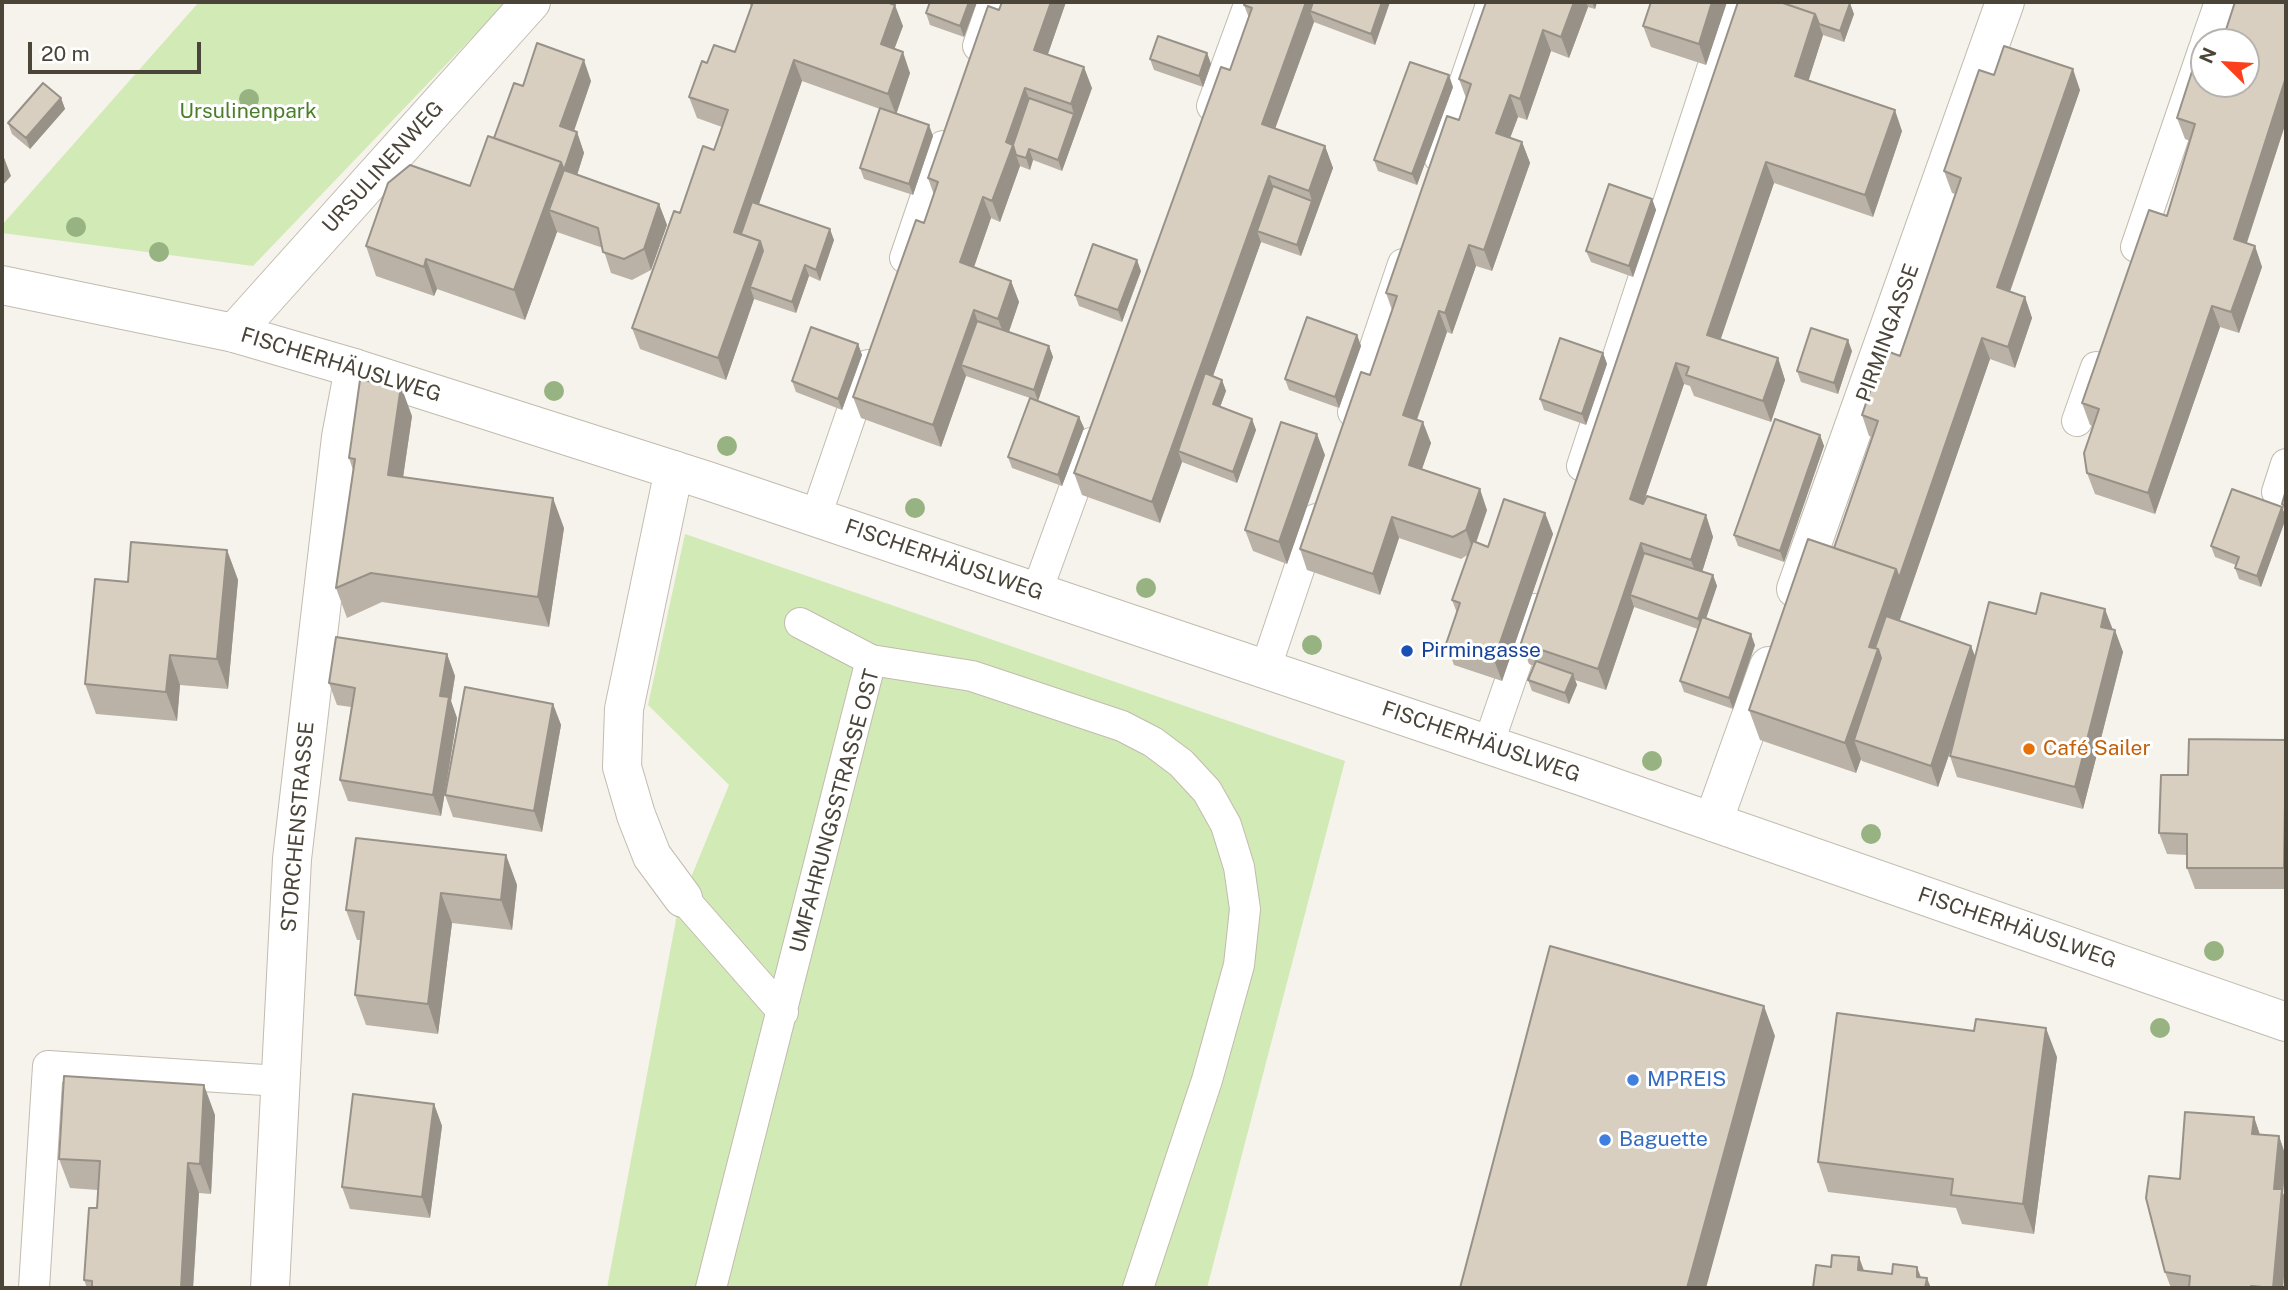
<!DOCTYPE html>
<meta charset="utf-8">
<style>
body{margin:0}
#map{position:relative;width:2288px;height:1290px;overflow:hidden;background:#f6f3ec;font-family:"Public Sans",sans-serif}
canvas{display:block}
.frame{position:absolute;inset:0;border:4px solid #4b4439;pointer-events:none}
.north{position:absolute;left:2190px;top:28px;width:70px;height:70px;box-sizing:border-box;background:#fff;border:2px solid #b7b4b0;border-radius:50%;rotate:294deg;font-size:19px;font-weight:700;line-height:28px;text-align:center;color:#4b4439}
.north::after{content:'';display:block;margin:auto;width:24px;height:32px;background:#fc3f1d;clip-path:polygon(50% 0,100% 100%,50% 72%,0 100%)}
.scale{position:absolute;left:28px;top:42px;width:173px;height:32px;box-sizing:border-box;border:4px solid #4b4439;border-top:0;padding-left:9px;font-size:21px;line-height:24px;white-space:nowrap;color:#4b4439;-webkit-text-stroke:5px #fff;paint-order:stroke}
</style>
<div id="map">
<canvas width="2288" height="1290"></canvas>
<div class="frame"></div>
<div class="north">N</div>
<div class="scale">20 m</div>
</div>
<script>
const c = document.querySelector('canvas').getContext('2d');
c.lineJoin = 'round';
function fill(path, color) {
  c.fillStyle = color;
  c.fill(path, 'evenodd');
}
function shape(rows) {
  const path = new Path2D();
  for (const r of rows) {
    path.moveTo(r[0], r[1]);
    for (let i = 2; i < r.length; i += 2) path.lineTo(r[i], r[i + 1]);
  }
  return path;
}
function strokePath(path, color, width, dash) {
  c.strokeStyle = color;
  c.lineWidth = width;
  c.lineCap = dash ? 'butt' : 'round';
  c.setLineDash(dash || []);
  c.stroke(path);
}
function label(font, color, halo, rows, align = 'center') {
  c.font = font + ' "Public Sans",sans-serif';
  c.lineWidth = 6;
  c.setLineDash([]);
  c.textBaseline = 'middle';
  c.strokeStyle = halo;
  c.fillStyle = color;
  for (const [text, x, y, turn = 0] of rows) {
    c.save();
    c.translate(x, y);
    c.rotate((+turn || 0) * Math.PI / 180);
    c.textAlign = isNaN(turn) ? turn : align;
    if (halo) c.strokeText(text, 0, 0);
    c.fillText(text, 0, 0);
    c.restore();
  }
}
fill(shape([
 [199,2,506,2,253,266,2,233,2,225],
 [685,534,1345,761,1207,1288,607,1288,678,909,729,785,648,705]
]), '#d2eab5');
const service = shape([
 [2206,42,2220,2],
 [978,46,993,2],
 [1212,106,1250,2],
 [1439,157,1492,2],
 [2136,247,2204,48],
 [905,258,943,146],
 [1353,412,1403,264],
 [2077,421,2096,367],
 [1582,466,1734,2],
 [2277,492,2286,464],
 [816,516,868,365],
 [1037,591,1091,443],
 [800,623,871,660],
 [1265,670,1316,519],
 [1488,745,1535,609],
 [683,898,783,1012],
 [34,1288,48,1066,280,1081],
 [711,1288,871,660,972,676,1122,726,1153,742,1181,763,1207,791,1226,825,1239,867,1245,909,1239,965,1207,1080,1138,1288]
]);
const minor = shape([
 [234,333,531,2],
 [674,470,624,709,622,767,636,815,652,856,683,898],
 [1796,589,2005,2],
 [1713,822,1769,666],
 [270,1288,292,859,341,437,354,368]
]);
const tertiary = shape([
 [2,285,234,333,354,368,708,481,1581,776,2286,1022]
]);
strokePath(service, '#c2bbae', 32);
strokePath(minor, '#c2bbae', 40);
strokePath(tertiary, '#c2bbae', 40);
strokePath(service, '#fff', 30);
strokePath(minor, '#fff', 38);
strokePath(tertiary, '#fff', 38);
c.fillStyle = '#97b381';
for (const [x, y] of [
 [249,99],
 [76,227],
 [159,252],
 [554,391],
 [727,446],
 [915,508],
 [1146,588],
 [1312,645],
 [1652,761],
 [1871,834],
 [2214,951],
 [2160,1028]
]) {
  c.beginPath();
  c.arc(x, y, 10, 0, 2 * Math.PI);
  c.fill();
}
fill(shape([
 [749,2,886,2,903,26,894,49,910,73,896,114,933,136,913,195,864,179,860,168,880,109,802,81,759,204,834,240,820,281,809,276,796,313,754,299,726,380,640,349,632,328,680,213,714,150,722,127,697,118,689,97,707,63,735,52,751,7],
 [977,2,964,37,930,25,926,13],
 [1002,2,1066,2,1048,54,1092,88,1062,171,1033,160,1030,170,1020,166,1000,222,991,218,974,267,1011,281,1019,302,1009,332,1049,346,1053,357,1038,401,1079,417,1084,428,1062,486,1012,468,1008,457,1030,398,966,376,941,447,861,418,853,397,924,223,934,195,928,178],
 [1390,2,1375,45,1314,22,1275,129,1325,146,1333,168,1301,256,1261,242,1213,376,1222,380,1226,391,1220,407,1252,419,1256,430,1237,483,1182,462,1160,523,1082,495,1074,473,1230,70,1249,18,1244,5],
 [1486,2,1597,2,1595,9,1588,7,1569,58,1551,51,1527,120,1518,117,1510,138,1522,142,1530,163,1492,271,1476,266,1452,334,1447,332,1417,420,1431,443,1422,469,1487,510,1476,543,1488,547,1545,513,1553,534,1502,681,1454,665,1446,644,1457,613,1452,600,1469,554,1461,559,1399,538,1380,595,1307,570,1300,549,1370,375,1392,310,1386,293,1459,120,1466,98,1459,79],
 [1651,2,1727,2,1706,65,1651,47,1643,26],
 [1738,2,1854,14,1844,42,1823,35,1808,81,1902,131,1873,217,1774,183,1720,339,1778,358,1785,380,1771,422,1694,396,1690,386,1684,384,1643,504,1706,515,1713,537,1702,572,1713,575,1717,586,1706,619,1755,645,1733,709,1684,692,1680,681,1698,629,1634,607,1606,690,1575,680,1577,685,1569,704,1532,691,1528,680,1534,666,1529,664,1521,643],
 [2286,2,2286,122,2247,243,2255,246,2262,267,2239,333,2220,327,2155,514,2095,494,2087,473,2093,426,2090,425,2082,403,2167,216,2190,141,2185,139,2177,118,2204,84],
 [1207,53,1211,64,1203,87,1154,70,1150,59],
 [1994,75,2080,90,2010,292,2025,297,2032,318,2015,368,1990,359,1899,621,1971,646,1975,656,2036,614,2113,630,2123,652,2083,809,1957,777,1950,756,1952,746,1938,787,1862,761,1861,759,1856,773,1760,740,1749,710,1834,548,1872,437,1869,436,1862,415,1900,356,1955,194,1952,193,1944,171],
 [591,81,574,131,577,132,584,153,577,175,659,204,667,225,651,270,632,280,611,273,603,248,557,232,525,320,437,289,434,296,376,276,366,246,470,186,494,138,523,86],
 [1453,87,1417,185,1378,171,1374,160],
 [61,98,65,109,30,149,12,134,8,123],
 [1652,199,1656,210,1633,277,1591,262,1586,251],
 [1141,271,1122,322,1079,306,1075,295],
 [1357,335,1361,346,1339,408,1289,390,1285,379],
 [858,344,862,355,842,410,796,392,792,381],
 [1852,351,1838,394,1801,382,1797,371],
 [1603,353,1607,364,1586,425,1544,410,1540,399],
 [412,416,403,477,564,528,549,627,382,602,347,618,336,588,353,470,349,458],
 [1820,435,1824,446,1784,562,1738,546,1734,535],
 [1325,455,1287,564,1253,551,1245,530],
 [2286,490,2286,517,2282,504],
 [2282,507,2286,518,2261,587,2239,579,2235,568,2236,565,2215,557,2211,546],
 [227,550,238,580,228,689,180,685,177,721,96,714,85,684,128,582],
 [447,654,455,676,451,701,457,718,441,816,348,801,340,780,351,707,337,705,329,683],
 [553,704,561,725,542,832,453,817,445,795],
 [2286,741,2286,889,2195,889,2187,868,2187,855,2167,854,2159,833,2188,775],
 [506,855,517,885,512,930,452,923,438,1034,366,1025,355,995,361,940,357,940,346,910],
 [2057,1057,2034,1234,1962,1224,1956,1208,1828,1192,1818,1162],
 [434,1104,442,1126,430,1218,350,1209,342,1187],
 [215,1115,211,1194,199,1193,193,1288,87,1288,84,1280,97,1208,98,1190,70,1188,59,1159],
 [2254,1117,2260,1135,2279,1136,2286,1157,2283,1193,2286,1200,2286,1251,2283,1288,2171,1288,2165,1272,2180,1179]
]), '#bab2a6');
fill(shape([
 [969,2,977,2,964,37,960,26],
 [1051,2,1066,2,1042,71,1034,50],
 [1306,2,1321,2,1310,11,1314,22,1269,145,1262,124],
 [1382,2,1390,2,1375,45,1371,34],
 [1574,2,1586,2,1588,7,1569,58,1561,37],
 [1592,2,1597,2,1595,9],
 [1712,2,1727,2,1706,65,1699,44],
 [1850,3,1854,14,1844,42,1840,31],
 [895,5,903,26,888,66,881,44],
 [1815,14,1823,35,1803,98,1795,76],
 [1543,30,1551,51,1527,120,1520,99],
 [903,52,910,73,896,115,888,94],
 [1207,53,1211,64,1203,87,1199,76],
 [584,60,591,81,568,148,560,126],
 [794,60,802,81,745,244,734,232],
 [1084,67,1092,88,1062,171,1058,160,1074,114,1071,104],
 [2073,69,2080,90,2004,308,1997,287],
 [1449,75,1453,87,1417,185,1412,174],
 [2286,77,2286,122,2241,260,2234,239],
 [1025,88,1033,109,1016,155,1020,166,1000,222,992,201,1006,142],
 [1510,95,1518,117,1504,154,1496,133],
 [61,98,65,109,30,149,26,138],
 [1895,110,1902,131,1873,217,1865,195],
 [929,125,933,136,913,195,909,184],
 [577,132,584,153,572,191,549,210,557,232,525,320,514,290,561,162],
 [1522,142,1530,163,1492,271,1484,250],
 [1325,146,1333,168,1301,256,1297,245,1312,201,1309,191],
 [1029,149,1033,160,1030,170,1026,158],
 [3,155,11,176,2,186,2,156],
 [1766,162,1774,183,1715,356,1707,335],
 [1269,176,1277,197,1257,231,1261,242,1185,454,1178,451,1182,462,1160,523,1152,502],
 [983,197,991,218,968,284,960,262],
 [1652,199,1656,210,1633,277,1629,266],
 [659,204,667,225,651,270,644,249],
 [830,229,834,240,820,281,816,270],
 [760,241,767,262,750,287,754,299,726,380,718,358],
 [1469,245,1476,266,1452,334,1445,313],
 [2255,246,2262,267,2239,333,2231,312],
 [426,259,437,289,434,296,424,267],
 [1137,260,1141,271,1122,322,1118,310],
 [805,265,809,276,796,313,792,302],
 [1011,281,1019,302,1006,340,998,319],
 [2025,297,2032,318,2015,368,2008,347],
 [2212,306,2220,327,2155,514,2148,493],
 [974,310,981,332,961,365,966,376,941,447,933,425],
 [1439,311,1447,332,1411,436,1403,415],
 [1357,335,1361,346,1339,408,1335,397],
 [1982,338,1990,359,1884,666,1854,740,1861,759,1856,773,1845,743,1869,647,1896,569],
 [1848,340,1852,351,1838,394,1834,383],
 [858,344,862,355,842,410,838,399],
 [1049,346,1053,357,1038,401,1034,390],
 [1603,353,1607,364,1586,425,1582,414],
 [1778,358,1785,380,1771,422,1763,401],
 [1676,363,1684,384,1637,521,1630,499],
 [1222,380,1226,391,1217,415,1213,404],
 [401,386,412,416,399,505,388,475],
 [1079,417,1084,428,1062,486,1058,475],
 [1252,419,1256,430,1237,483,1233,472],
 [1423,422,1431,443,1416,486,1409,465],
 [1317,434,1325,455,1287,564,1279,542],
 [1820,435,1824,446,1784,562,1780,551],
 [1480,489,1487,510,1473,551,1466,530],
 [553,498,564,528,549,627,538,597],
 [2282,507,2286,518,2261,587,2257,576],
 [1545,513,1553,534,1502,681,1494,660],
 [1706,515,1713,537,1699,582,1691,560],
 [1392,517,1399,538,1380,595,1373,574],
 [1641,543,1648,564,1630,595,1634,607,1606,690,1598,669],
 [227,550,238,580,228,689,217,659],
 [1713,575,1717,586,1702,630,1698,619],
 [2105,609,2113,630,2101,627],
 [2115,630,2123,652,2083,809,2075,787],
 [1751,634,1755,645,1733,709,1729,698],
 [1971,646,1979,667,1938,787,1931,766],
 [447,654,455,676,451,701,457,718,441,816,433,795,440,696],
 [170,655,180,685,177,721,166,692],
 [1573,674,1577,685,1569,704,1565,693],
 [553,704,561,725,542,832,534,811],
 [2286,741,2286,873,2284,868],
 [506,855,517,885,512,930,501,900],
 [441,893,452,923,438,1034,428,1004],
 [1764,1006,1775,1036,1706,1288,1687,1288],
 [2046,1028,2057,1057,2034,1234,2023,1204],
 [204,1085,215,1115,211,1194,200,1164],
 [434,1104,442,1126,430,1218,422,1197],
 [2254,1117,2261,1138,2252,1134],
 [2279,1136,2286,1157,2283,1193,2286,1200,2286,1251,2283,1288,2273,1288,2274,1189],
 [188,1163,199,1193,193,1288,181,1288],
 [1859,1257,1870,1287,1858,1270],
 [1917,1267,1925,1288,1917,1277],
 [1927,1278,1931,1288,1925,1288]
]), '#979187');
const building = shape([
 [753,2,886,2,895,5,881,44,903,52,888,94,794,60,734,232,760,241,718,358,632,328,674,211,680,213,703,146,714,150,728,110,689,97,702,61,707,63,714,45,735,52,753,2],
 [930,2,969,2,960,26,926,13,930,2],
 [1002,2,1051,2,1034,50,1084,67,1071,104,1025,88,1006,142,1013,145,992,201,983,197,960,262,1011,281,998,319,974,310,933,425,853,397,916,220,924,223,938,182,928,178,988,6,999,10,1002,2],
 [1245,2,1306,2,1262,124,1325,146,1309,191,1269,176,1152,502,1074,473,1221,67,1230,70,1252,8,1244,5,1245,2],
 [1313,2,1382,2,1371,34,1310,11,1313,2],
 [1486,2,1574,2,1561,37,1543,30,1520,99,1510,95,1496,133,1522,142,1484,250,1469,245,1445,313,1439,311,1403,415,1423,422,1409,465,1480,489,1466,530,1453,537,1392,517,1373,574,1300,549,1361,372,1370,375,1397,296,1386,293,1447,116,1459,120,1471,84,1459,79,1486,2],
 [1651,2,1712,2,1699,44,1643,26,1651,2],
 [1738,2,1780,2,1815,14,1795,76,1895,110,1865,195,1766,162,1707,335,1778,358,1763,401,1686,375,1689,367,1676,363,1630,499,1643,504,1647,496,1706,515,1691,560,1641,543,1598,669,1521,643,1738,2],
 [1780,2,1847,2,1850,3,1840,31,1819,24,1815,14,1780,2],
 [2235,2,2286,2,2286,77,2234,239,2255,246,2231,312,2212,306,2148,493,2087,473,2084,453,2099,409,2082,403,2149,210,2167,216,2195,124,2177,118,2197,56,2204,59,2204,84,2246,84,2246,42,2222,42,2235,2],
 [1158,36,1207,53,1199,76,1150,59,1158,36],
 [537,43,584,60,560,126,577,132,564,170,561,162,494,138,514,83,523,86,537,43],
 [2004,46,2073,69,1997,287,2025,297,2008,347,1982,338,1899,578,1896,569,1834,548,1878,421,1862,415,1884,350,1900,356,1961,178,1944,171,1979,70,1994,75,2004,46],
 [1410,62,1449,75,1412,174,1374,160,1410,62],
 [43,83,61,98,26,138,8,123,43,83],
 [1029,98,1074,114,1058,160,1029,149,1026,158,1016,155,1013,145,1029,98],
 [880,108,929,125,909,184,860,168,880,108],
 [488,136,561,162,514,290,426,259,424,267,366,246,388,183,410,165,470,186,488,136],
 [564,170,659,204,644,249,624,259,603,252,598,228,549,210,564,170],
 [1609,184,1652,199,1629,266,1586,251,1609,184],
 [1273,186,1312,201,1297,245,1257,231,1273,186],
 [752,202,830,229,816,270,805,265,792,302,750,287,763,251,760,241,741,234,752,202],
 [1093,244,1137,260,1118,310,1075,295,1093,244],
 [1307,317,1357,335,1335,397,1285,379,1307,317],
 [977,321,1049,346,1034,390,961,365,977,321],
 [811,327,858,344,838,399,792,381,811,327],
 [1811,328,1848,340,1834,383,1797,371,1811,328],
 [1560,338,1603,353,1582,414,1540,399,1560,338],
 [1205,373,1222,380,1213,404,1252,419,1233,472,1178,451,1205,373],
 [360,380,401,386,388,475,553,498,538,597,371,573,336,588,355,459,349,458,360,380],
 [1030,398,1079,417,1058,475,1008,457,1030,398],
 [1775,419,1820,435,1780,551,1734,535,1775,419],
 [1281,422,1317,434,1279,542,1245,530,1281,422],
 [2232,489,2282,507,2257,576,2235,568,2239,557,2211,546,2232,489],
 [2286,490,2286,506,2282,504,2286,490],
 [1504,499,1545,513,1494,660,1446,644,1460,603,1452,600,1473,541,1488,547,1504,499],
 [1808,539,1896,569,1869,647,1878,649,1845,743,1749,710,1808,539],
 [131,542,227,550,217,659,170,655,166,692,85,684,95,579,128,582,131,542],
 [1644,553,1713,575,1698,619,1630,595,1644,553],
 [2041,593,2105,609,2101,627,2115,630,2075,787,1950,756,1989,602,2036,614,2041,593],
 [1886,616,1971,646,1931,766,1854,740,1881,658,1878,649,1875,648,1886,616],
 [1702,617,1751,634,1729,698,1680,681,1702,617],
 [336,637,447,654,440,696,449,697,433,795,340,780,355,688,329,683,336,637],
 [1536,661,1573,674,1565,693,1528,680,1536,661],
 [465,687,553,704,534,811,445,795,465,687],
 [2189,739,2286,740,2284,868,2187,868,2187,834,2159,833,2161,775,2188,775,2189,739],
 [356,838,506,855,501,900,441,893,428,1004,355,995,364,912,346,910,356,838],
 [1550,946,1764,1006,1687,1288,1460,1288,1550,946],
 [1837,1013,1974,1031,1976,1019,2046,1028,2023,1204,1951,1195,1953,1179,1818,1162,1837,1013],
 [64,1076,204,1085,200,1164,188,1163,181,1288,92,1288,92,1281,84,1280,89,1208,97,1208,100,1161,59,1159,64,1076],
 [353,1094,434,1104,422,1197,342,1187,353,1094],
 [2185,1112,2254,1117,2252,1134,2279,1136,2274,1189,2282,1189,2273,1288,2251,1286,2251,1288,2189,1288,2190,1276,2165,1272,2146,1198,2149,1176,2180,1179,2185,1112],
 [1832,1255,1859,1257,1858,1270,1892,1274,1893,1264,1917,1267,1917,1277,1927,1278,1925,1288,1813,1288,1816,1265,1831,1267,1832,1255]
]);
fill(building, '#d8cfc1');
strokePath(building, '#979187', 2);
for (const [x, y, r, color] of [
 [1407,651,7,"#1a4fb4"],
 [2029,749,7,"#e8710a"],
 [1633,1080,7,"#3f7fe0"],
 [1605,1140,7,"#3f7fe0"]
]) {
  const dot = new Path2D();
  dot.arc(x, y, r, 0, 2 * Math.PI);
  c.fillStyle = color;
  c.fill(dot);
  strokePath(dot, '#fff', 2.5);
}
label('21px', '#4a7f2a', '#fff', [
 ["Ursulinenpark",248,112]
]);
label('21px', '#4b4439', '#fff', [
 ["URSULINENWEG",383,167,-48],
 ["PIRMINGASSE",1888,333,-70],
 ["FISCHERHÄUSLWEG",341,365,17],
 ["FISCHERHÄUSLWEG",944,560,19],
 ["FISCHERHÄUSLWEG",1481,742,19],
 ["UMFAHRUNGSSTRASSE OST",835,811,-75],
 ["STORCHENSTRASSE",298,827,-85],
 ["FISCHERHÄUSLWEG",2017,928,19]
]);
label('21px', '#164399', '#fff', [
 ["Pirmingasse",1421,651]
], 'left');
label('21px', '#c56008', '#fff', [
 ["Café Sailer",2043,749]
], 'left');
label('21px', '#366cbe', '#fff', [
 ["MPREIS",1647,1080],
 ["Baguette",1619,1140]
], 'left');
</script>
